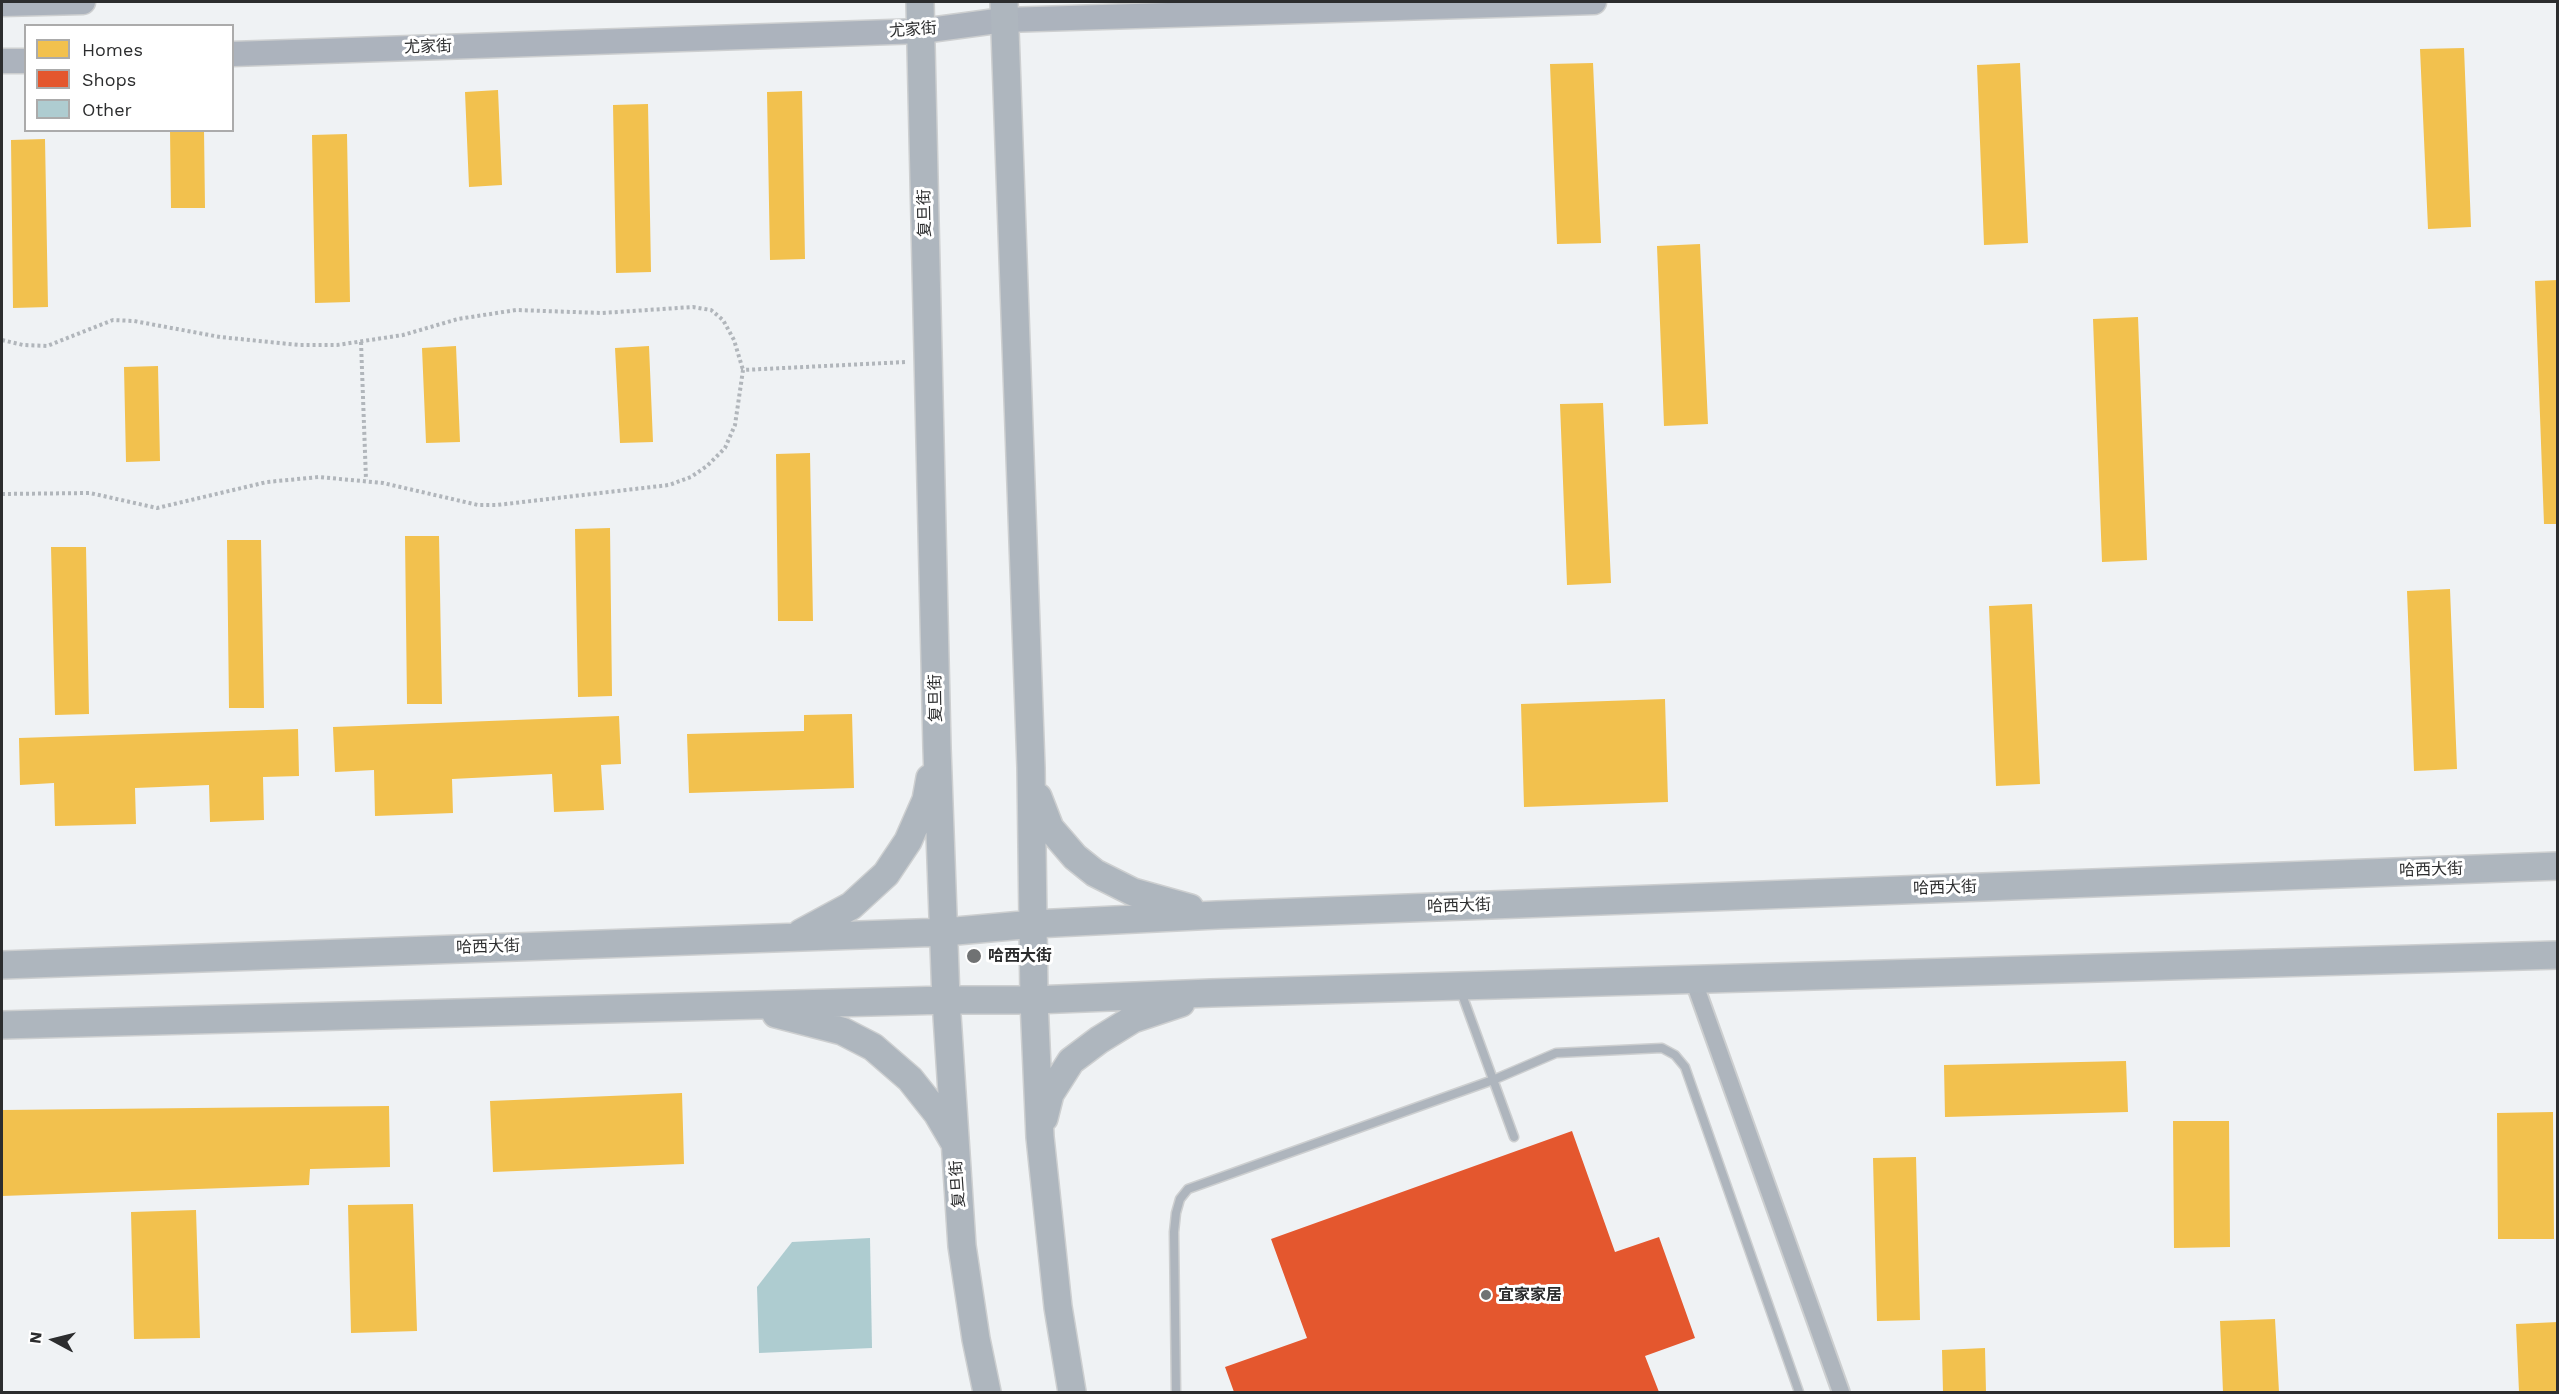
<!DOCTYPE html>
<meta charset="utf-8">
<style>
body{margin:0}
#map{position:relative;width:2559px;height:1394px;overflow:hidden;background:#eff2f4;font-family:"Work Sans",sans-serif}
canvas{display:block}
.frame{position:absolute;inset:0;border:3px solid #2c2d2e;pointer-events:none}
.legend{position:absolute;left:24px;top:24px;width:210px;height:108px;box-sizing:border-box;background:#fff;border:2px solid #ababab;margin:0;padding:8px 10px;list-style:none;font-size:18px;color:#2c2d2e}
.legend li{display:flex;align-items:center;gap:12px;height:30px}
.legend b{width:30px;border:2px solid #ababab}
.north{position:absolute;left:24px;top:1310px;width:60px;height:60px;-webkit-text-stroke:4px #fff;paint-order:stroke;rotate:277deg;font-size:16px;font-weight:700;line-height:24px;text-align:center;color:#2c2d2e}
.north::after{content:'';display:block;margin:auto;width:21px;height:27px;background:#2c2d2e;clip-path:polygon(50% 0,100% 100%,50% 72%,0 100%)}
</style>
<div id="map">
<canvas width="2559" height="1394"></canvas>
<div class="frame"></div>
<ul class="legend">
<li><b style="height:16px;background:#f2c14e"></b>Homes</li>
<li><b style="height:16px;background:#e4572e"></b>Shops</li>
<li><b style="height:16px;background:#aeccd0"></b>Other</li>
</ul>
<div class="north">N</div>
</div>
<script>
const c = document.querySelector('canvas').getContext('2d');
c.lineJoin = 'round';
function fill(path, color) {
  c.fillStyle = color;
  c.fill(path, 'evenodd');
}
function shape(rows) {
  const path = new Path2D();
  for (const r of rows) {
    path.moveTo(r[0], r[1]);
    for (let i = 2; i < r.length; i += 2) path.lineTo(r[i], r[i + 1]);
  }
  return path;
}
function strokePath(path, color, width, dash) {
  c.strokeStyle = color;
  c.lineWidth = width;
  c.lineCap = dash ? 'butt' : 'round';
  c.setLineDash(dash || []);
  c.stroke(path);
}
function label(font, color, halo, rows, align = 'center') {
  c.font = font + ' "Work Sans","Noto Sans SC",sans-serif';
  c.lineWidth = 6;
  c.setLineDash([]);
  c.textBaseline = 'middle';
  c.strokeStyle = halo;
  c.fillStyle = color;
  for (const [text, x, y, turn = 0] of rows) {
    c.save();
    c.translate(x, y);
    c.rotate((+turn || 0) * Math.PI / 180);
    c.textAlign = isNaN(turn) ? turn : align;
    if (halo) c.strokeText(text, 0, 0);
    c.fillText(text, 0, 0);
    c.restore();
  }
}
fill(shape([
 [2464,48,2471,227,2428,229,2420,49],
 [1593,63,1601,243,1557,244,1550,64],
 [2020,63,2028,243,1984,245,1977,65],
 [498,90,502,185,469,187,465,92],
 [802,91,805,259,770,260,767,92],
 [648,104,651,272,616,273,613,105],
 [170,130,204,130,205,208,171,208],
 [347,134,350,302,315,303,312,135],
 [45,139,48,307,13,308,11,140],
 [1700,244,1708,424,1664,426,1657,246],
 [2558,280,2558,524,2544,524,2535,281],
 [2138,317,2147,560,2102,562,2093,319],
 [456,346,460,442,426,443,422,348],
 [649,346,653,442,620,443,615,348],
 [158,366,160,461,126,462,124,367],
 [1603,403,1611,583,1567,585,1560,404],
 [810,453,813,621,778,621,776,454],
 [610,528,612,696,578,697,575,529],
 [405,536,439,536,442,704,407,704],
 [227,540,261,540,264,708,229,708],
 [51,547,86,547,89,714,55,715],
 [2450,589,2457,769,2414,771,2407,591],
 [2032,604,2040,784,1996,786,1989,606],
 [1665,699,1668,802,1524,807,1521,704],
 [852,714,854,788,689,793,687,734,804,731,804,715],
 [619,716,621,764,601,765,604,810,554,812,552,774,452,779,453,813,375,816,374,770,335,772,333,727],
 [298,729,299,776,263,777,264,820,210,822,209,785,135,788,136,824,55,826,54,783,20,785,19,738],
 [2126,1061,2128,1112,1945,1117,1944,1065],
 [682,1093,684,1164,493,1172,490,1101],
 [389,1106,390,1167,310,1169,309,1185,2,1196,2,1110],
 [2553,1112,2554,1239,2498,1239,2497,1113],
 [2173,1121,2229,1121,2230,1247,2174,1248],
 [1916,1157,1920,1320,1877,1321,1873,1158],
 [413,1204,417,1331,351,1333,348,1205],
 [196,1210,200,1338,134,1339,131,1212],
 [2275,1319,2279,1392,2223,1392,2220,1321],
 [2558,1322,2558,1392,2519,1392,2516,1324],
 [1985,1348,1986,1392,1943,1392,1942,1350]
]), '#f2c14e');
fill(shape([
 [1572,1131,1615,1252,1659,1237,1695,1338,1645,1356,1659,1392,1234,1392,1225,1367,1307,1338,1271,1239]
]), '#e4572e');
fill(shape([
 [870,1238,872,1348,759,1353,757,1287,792,1242]
]), '#aeccd0');
const service = shape([
 [1460,989,1514,1137],
 [1176,1392,1174,1232,1176,1213,1180,1199,1188,1189,1493,1080,1556,1053,1662,1048,1675,1055,1685,1067,1799,1392]
]);
const minor = shape([
 [1693,979,1841,1392]
]);
const secondary = shape([
 [2,4,83,2],
 [232,54,922,31,1004,20,1594,2],
 [2,61,26,61]
]);
const primary = shape([
 [920,2,937,748,946,1000,962,1246,976,1339,987,1392],
 [1004,2,1031,768,1034,1000,1040,1137,1058,1307,1072,1392],
 [1038,797,1050,828,1075,857,1095,873,1133,892,1190,908],
 [801,933,851,906,886,874,908,841,926,800,930,778],
 [2,965,945,932,1034,924,1217,915,2558,866],
 [776,1014,842,1031,873,1047,910,1079,937,1113,954,1142],
 [2,1025,946,1000,1034,1000,1211,993,2558,955],
 [1044,1118,1050,1094,1071,1061,1099,1040,1133,1019,1181,1003]
]);
strokePath(service, '#cdcfd0', 11);
strokePath(minor, '#cdcfd0', 20);
strokePath(secondary, '#cdcfd0', 27);
strokePath(primary, '#cdcfd0', 30);
strokePath(shape([
 [2,340,23,345,47,346,113,320,134,321,220,337,299,345,337,345,403,335,458,319,516,310,602,313,693,307,711,310,723,320,734,340,743,370],
 [361,342,366,480],
 [2,494,90,493,157,508,267,482,319,477,383,483,478,505,497,505,669,485,691,477,707,466,725,448,735,425,743,370,906,362]
]), '#b1b6bb', 4, [3, 3]);
strokePath(service, '#aeb5bd', 8);
strokePath(minor, '#aeb5bd', 16);
strokePath(secondary, '#acb3bd', 24);
strokePath(primary, '#aeb6be', 27);
for (const [x, y, r, color] of [
 [974,956,8,"#707273"],
 [1486,1295,6,"#707273"]
]) {
  const dot = new Path2D();
  dot.arc(x, y, r, 0, 2 * Math.PI);
  c.fillStyle = color;
  c.fill(dot);
  strokePath(dot, '#fff', 2);
}
label('16px', '#2c2d2e', '#fff', [
 ["尤家街",913,30,-4],
 ["尤家街",428,47,-2],
 ["复旦街",925,213,-91],
 ["复旦街",936,698,-91],
 ["哈西大街",2431,870,-2],
 ["哈西大街",1945,888,-2],
 ["哈西大街",1459,906,-2],
 ["哈西大街",488,947,-2],
 ["复旦街",958,1184,-94]
]);
label('bold 16px', '#2c2d2e', '#fff', [
 ["哈西大街",988,956],
 ["宜家家居",1498,1295]
], 'left');
</script>
